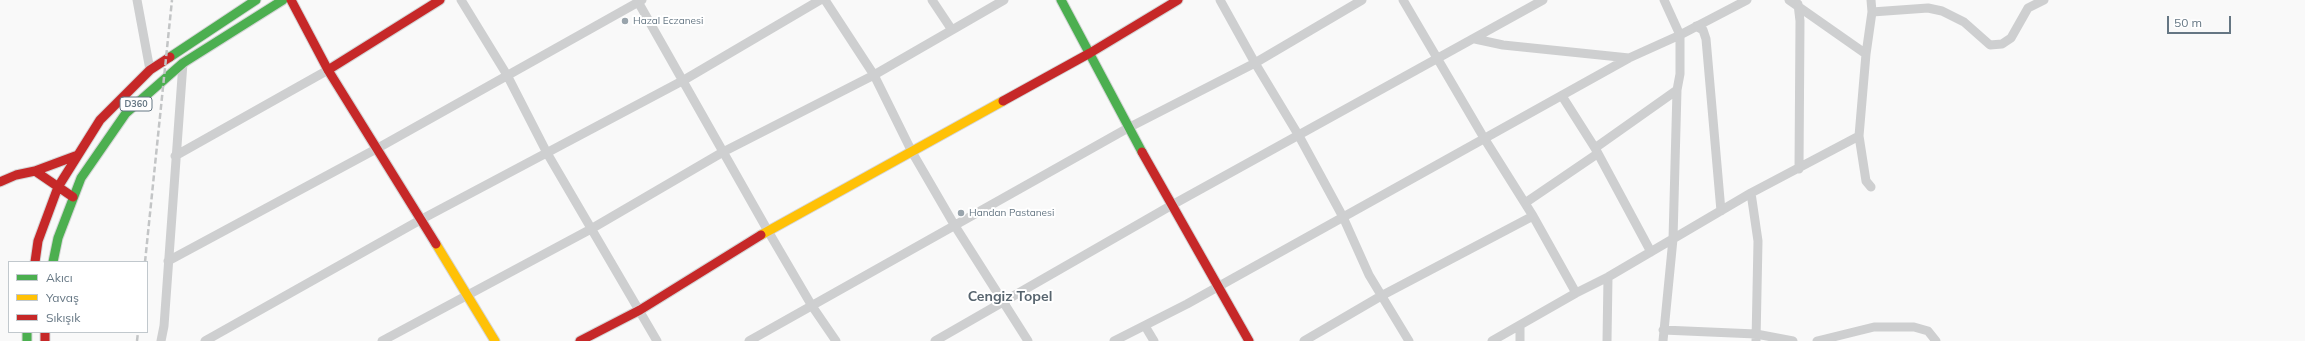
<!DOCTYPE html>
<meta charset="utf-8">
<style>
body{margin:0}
#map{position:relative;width:2305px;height:341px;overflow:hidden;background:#f9f9f9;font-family:Mulish,sans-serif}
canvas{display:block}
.legend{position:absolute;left:8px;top:261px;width:140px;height:72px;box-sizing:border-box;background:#fff;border:1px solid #c1c8cd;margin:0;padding:5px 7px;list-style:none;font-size:12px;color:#657683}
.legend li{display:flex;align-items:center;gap:8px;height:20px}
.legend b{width:20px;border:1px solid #c1c8cd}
.scale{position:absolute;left:2167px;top:16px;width:64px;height:18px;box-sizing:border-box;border:2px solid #657683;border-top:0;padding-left:5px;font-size:12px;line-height:14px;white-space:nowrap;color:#657683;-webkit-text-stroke:3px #fff;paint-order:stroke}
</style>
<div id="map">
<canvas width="2305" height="341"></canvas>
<ul class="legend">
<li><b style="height:5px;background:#4caf50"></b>Akıcı</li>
<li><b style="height:5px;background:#ffc107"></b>Yavaş</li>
<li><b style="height:5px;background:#c62828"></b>Sıkışık</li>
</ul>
<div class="scale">50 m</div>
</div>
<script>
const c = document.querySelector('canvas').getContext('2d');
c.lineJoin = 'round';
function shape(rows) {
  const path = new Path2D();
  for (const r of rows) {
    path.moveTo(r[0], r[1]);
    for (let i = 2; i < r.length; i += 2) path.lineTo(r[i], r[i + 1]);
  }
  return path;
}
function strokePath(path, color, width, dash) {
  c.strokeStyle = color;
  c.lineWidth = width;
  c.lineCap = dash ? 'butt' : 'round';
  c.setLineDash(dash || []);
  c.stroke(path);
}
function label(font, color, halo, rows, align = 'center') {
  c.font = font + ' Mulish,sans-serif';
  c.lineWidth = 4;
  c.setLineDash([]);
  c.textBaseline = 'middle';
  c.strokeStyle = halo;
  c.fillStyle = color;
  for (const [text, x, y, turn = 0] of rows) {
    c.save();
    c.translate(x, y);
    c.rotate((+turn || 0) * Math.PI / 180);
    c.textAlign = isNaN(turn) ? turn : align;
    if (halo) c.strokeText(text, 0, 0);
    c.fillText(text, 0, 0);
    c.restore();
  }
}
const fast = shape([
 [1061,0,1142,152],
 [170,57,256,0],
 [53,262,58,238,81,178,126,113,183,63,283,0],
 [27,332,27,341]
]);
const slow = shape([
 [761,235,1003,101],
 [436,244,495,341]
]);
const jam = shape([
 [291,0,328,70,436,244],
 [328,70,440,0],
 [1003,101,1090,53,1178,0],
 [1142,152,1249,341],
 [35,171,78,155],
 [0,182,16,175,35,171,73,197],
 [35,262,38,241,58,187,100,120,150,70,170,57],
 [45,332,45,341],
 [580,341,640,310,761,235]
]);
strokePath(fast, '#d5d6d7', 11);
strokePath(slow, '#d5d6d7', 11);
strokePath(jam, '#d5d6d7', 11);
strokePath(shape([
 [137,0,150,70],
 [461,0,507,75,547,153,657,341],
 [637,0,768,231,812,306,836,341],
 [825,0,874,75,912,152,955,226,1028,341],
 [932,0,952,30],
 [1220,0,1255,63,1299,136,1343,217,1369,275,1409,341],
 [1403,0,1484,138,1533,216,1576,293],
 [1789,0,1866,54],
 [1871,0,1872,12,1866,54,1859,136,1866,181,1871,187],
 [1798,4,1800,21,1799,169],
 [1872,12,1928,8,1942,11,1964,22,1990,45,2002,44,2011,38,2028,8,2044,0],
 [1696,26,1703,30,1706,39,1721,211],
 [1475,39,1503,45,1629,58],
 [1562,96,1595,148,1651,252],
 [1595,148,1677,90],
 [175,156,328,70],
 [1751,193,1758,241,1756,341],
 [1525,203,1597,154],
 [168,261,378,148,642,0],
 [1520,325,1520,341],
 [1145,326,1154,341],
 [1663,330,1756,334,1793,341],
 [161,341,164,326,183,63],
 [205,341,422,219,684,80,820,0],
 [382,341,591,229,723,152,874,75,1004,0],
 [749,341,1128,128,1255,63,1362,0],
 [935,341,1172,205,1543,0],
 [1114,341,1187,304,1629,58,1680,35,1747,0],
 [1304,341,1381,296,1533,216],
 [1492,341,1576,293,1608,277,1751,193,1859,136],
 [1607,341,1608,277],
 [1663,341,1673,239,1677,90,1680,74,1680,35,1664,0],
 [1817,341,1874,327,1914,327,1928,331,1936,341]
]), '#cecfd0', 9);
strokePath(fast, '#4caf50', 9);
strokePath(slow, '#ffc107', 9);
strokePath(jam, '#c62828', 9);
strokePath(shape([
 [145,262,172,0],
 [137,341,138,332]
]), '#c3c5c6', 2.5, [6, 3]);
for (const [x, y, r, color] of [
 [625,21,4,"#99a4ac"],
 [961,213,4,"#99a4ac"]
]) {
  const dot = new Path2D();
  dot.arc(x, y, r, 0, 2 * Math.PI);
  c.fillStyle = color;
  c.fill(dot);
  strokePath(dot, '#fff', 1.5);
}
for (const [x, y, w] of [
 [136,104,32]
]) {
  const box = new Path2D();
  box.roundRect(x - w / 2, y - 7, w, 14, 3);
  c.fillStyle = '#fff';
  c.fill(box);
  strokePath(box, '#657683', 1);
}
label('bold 9px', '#657683', null, [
 ["D360",136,104]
]);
label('10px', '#657683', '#fff', [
 ["Hazal Eczanesi",633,21],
 ["Handan Pastanesi",969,213]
], 'left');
label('bold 14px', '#57646e', '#fff', [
 ["Cengiz Topel",1010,297]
]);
</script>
